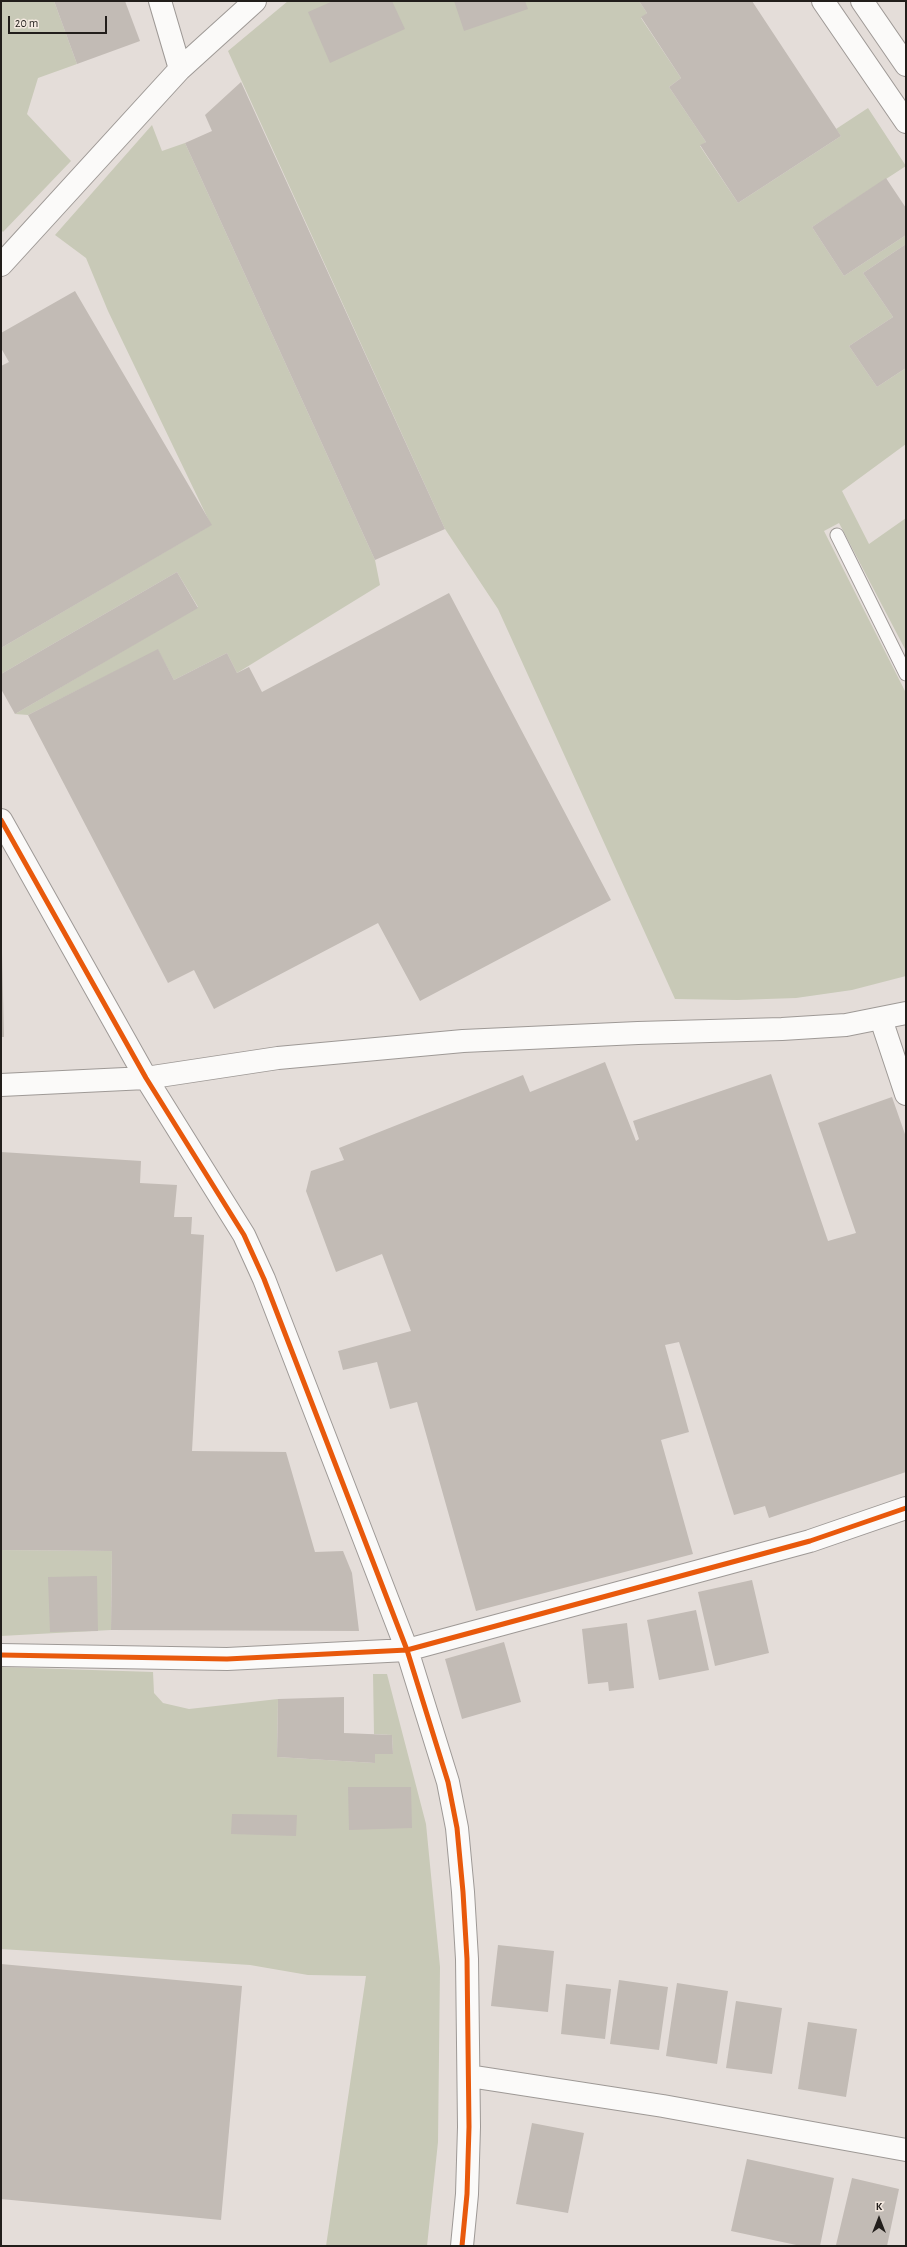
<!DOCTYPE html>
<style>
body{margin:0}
#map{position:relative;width:907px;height:2247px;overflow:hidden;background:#e4ddd9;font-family:"Alegreya Sans",sans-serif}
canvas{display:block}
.frame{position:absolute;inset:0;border:2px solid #221e1b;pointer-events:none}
.north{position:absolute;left:859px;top:2199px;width:40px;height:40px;-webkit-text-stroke:3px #f5eae1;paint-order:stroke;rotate:0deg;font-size:11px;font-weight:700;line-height:16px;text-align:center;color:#221e1b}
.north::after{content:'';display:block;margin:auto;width:14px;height:18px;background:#221e1b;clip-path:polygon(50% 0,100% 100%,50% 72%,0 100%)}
.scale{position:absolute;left:8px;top:16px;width:99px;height:18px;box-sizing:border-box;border:2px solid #221e1b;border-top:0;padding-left:5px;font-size:12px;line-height:14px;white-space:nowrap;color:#221e1b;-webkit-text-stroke:3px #f5eae1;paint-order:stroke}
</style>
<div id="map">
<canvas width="907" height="2247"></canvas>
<div class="frame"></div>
<div class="north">K</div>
<div class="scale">20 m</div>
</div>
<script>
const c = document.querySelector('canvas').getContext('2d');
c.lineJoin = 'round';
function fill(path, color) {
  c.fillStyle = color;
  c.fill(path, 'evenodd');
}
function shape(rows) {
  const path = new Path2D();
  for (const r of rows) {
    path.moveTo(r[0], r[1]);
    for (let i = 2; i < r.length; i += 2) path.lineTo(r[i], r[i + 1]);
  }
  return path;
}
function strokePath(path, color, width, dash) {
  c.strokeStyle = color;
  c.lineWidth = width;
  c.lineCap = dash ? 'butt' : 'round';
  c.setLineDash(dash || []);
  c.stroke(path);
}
fill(shape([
 [1,1,54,1,77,64,38,78,27,114,71,161,3,232,1,230],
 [288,1,639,1,647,13,641,18,681,78,669,87,706,142,700,146,738,203,841,136,836,129,868,108,906,166,812,227,844,276,906,235,906,244,863,273,893,317,849,346,877,387,906,368,906,444,842,491,869,544,906,518,906,651,839,523,824,531,906,693,906,976,852,990,796,998,737,1000,675,999,498,609,445,529,228,51],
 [152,125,162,151,185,143,375,560,380,585,237,673,227,653,174,680,158,650,28,715,15,714,198,607,177,572,1,674,1,648,211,525,108,311,86,258,55,235],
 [1,1550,112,1551,111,1630,1,1636],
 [1,1667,153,1672,154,1693,163,1703,189,1709,278,1699,277,1757,375,1763,375,1754,393,1754,392,1735,374,1734,373,1674,387,1674,426,1824,440,1967,438,2142,427,2246,326,2246,366,1976,308,1975,250,1965,1,1949]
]), '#c8c9b7');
fill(shape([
 [54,1,125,1,140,41,77,64],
 [333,1,392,1,405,29,330,63,308,12],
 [454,1,525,1,528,9,464,31],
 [639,1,752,1,841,136,738,203,700,145,706,142,669,87,681,78,641,17,647,13],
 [241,82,445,529,375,560,185,143,212,131,205,115],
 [886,178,906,208,906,235,844,276,812,227],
 [906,244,906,368,877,387,849,346,893,317,863,273],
 [75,291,212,525,1,648,1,366,9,362,1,348,1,333],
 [177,572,198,608,15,714,1,689,1,674],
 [449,593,611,900,420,1001,378,923,214,1009,194,970,168,983,28,715,158,649,174,680,227,653,237,673,249,667,262,692],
 [1,953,2,953,4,1037,1,1037],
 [605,1062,636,1141,639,1139,633,1121,771,1074,828,1241,856,1233,818,1123,892,1097,906,1137,906,1472,769,1518,765,1506,734,1515,679,1342,665,1345,689,1432,661,1440,693,1554,476,1611,417,1402,390,1409,377,1362,343,1370,338,1351,411,1331,382,1254,336,1272,306,1191,311,1171,344,1160,339,1148,523,1075,530,1092],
 [1,1152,141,1161,140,1183,177,1185,174,1217,192,1217,191,1234,204,1235,192,1451,286,1452,315,1552,343,1551,352,1573,359,1631,111,1630,112,1551,1,1550],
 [97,1576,98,1631,50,1632,48,1577],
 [752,1580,769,1653,715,1666,698,1592],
 [696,1610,709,1670,659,1680,647,1620],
 [627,1623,634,1688,609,1691,608,1682,588,1684,582,1629],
 [504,1642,521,1702,462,1719,445,1659],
 [344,1697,344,1733,392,1735,393,1754,375,1754,375,1763,277,1757,278,1699],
 [348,1787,411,1787,412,1828,349,1830],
 [232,1814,297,1815,296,1836,231,1834],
 [498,1945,554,1951,548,2012,491,2006],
 [1,1964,242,1986,221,2220,1,2199],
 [619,1980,668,1987,659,2050,610,2044],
 [677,1983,728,1991,717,2064,666,2056],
 [566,1984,611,1989,605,2039,561,2034],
 [736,2001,782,2008,772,2074,726,2068],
 [808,2022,857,2029,846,2097,798,2089],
 [532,2123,584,2133,568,2213,516,2204],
 [747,2159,834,2178,820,2246,801,2246,731,2231],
 [852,2178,899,2189,887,2246,836,2245]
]), '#c2bbb5');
const lane = shape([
 [837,535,906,674]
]);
const street = shape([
 [160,1,180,69],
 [1,265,180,69,255,1],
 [1,820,146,1078,244,1235,264,1279,407,1650,448,1782,457,1828,463,1892,467,1959,469,2127,467,2194,462,2246],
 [881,1019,906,1094],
 [1,1085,146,1078,278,1058,463,1041,638,1033,782,1029,846,1025,906,1013],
 [1,1655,227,1659,407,1650,810,1541,906,1508],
 [469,2076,663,2106,906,2150]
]);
const secondary = shape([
 [823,1,906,122],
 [862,1,906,65]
]);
strokePath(lane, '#9e9996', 15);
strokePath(street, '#9e9996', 24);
strokePath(secondary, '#9e9996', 24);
strokePath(lane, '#fbfaf9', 13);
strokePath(street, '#fbfaf9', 22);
strokePath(secondary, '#fbfaf9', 22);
strokePath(shape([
 [1,820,146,1078,244,1235,264,1279,407,1650,448,1782,457,1828,463,1892,467,1959,469,2127,467,2194,462,2246],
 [1,1655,227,1659,407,1650,810,1541,906,1508]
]), '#e8590c', 5);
</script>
